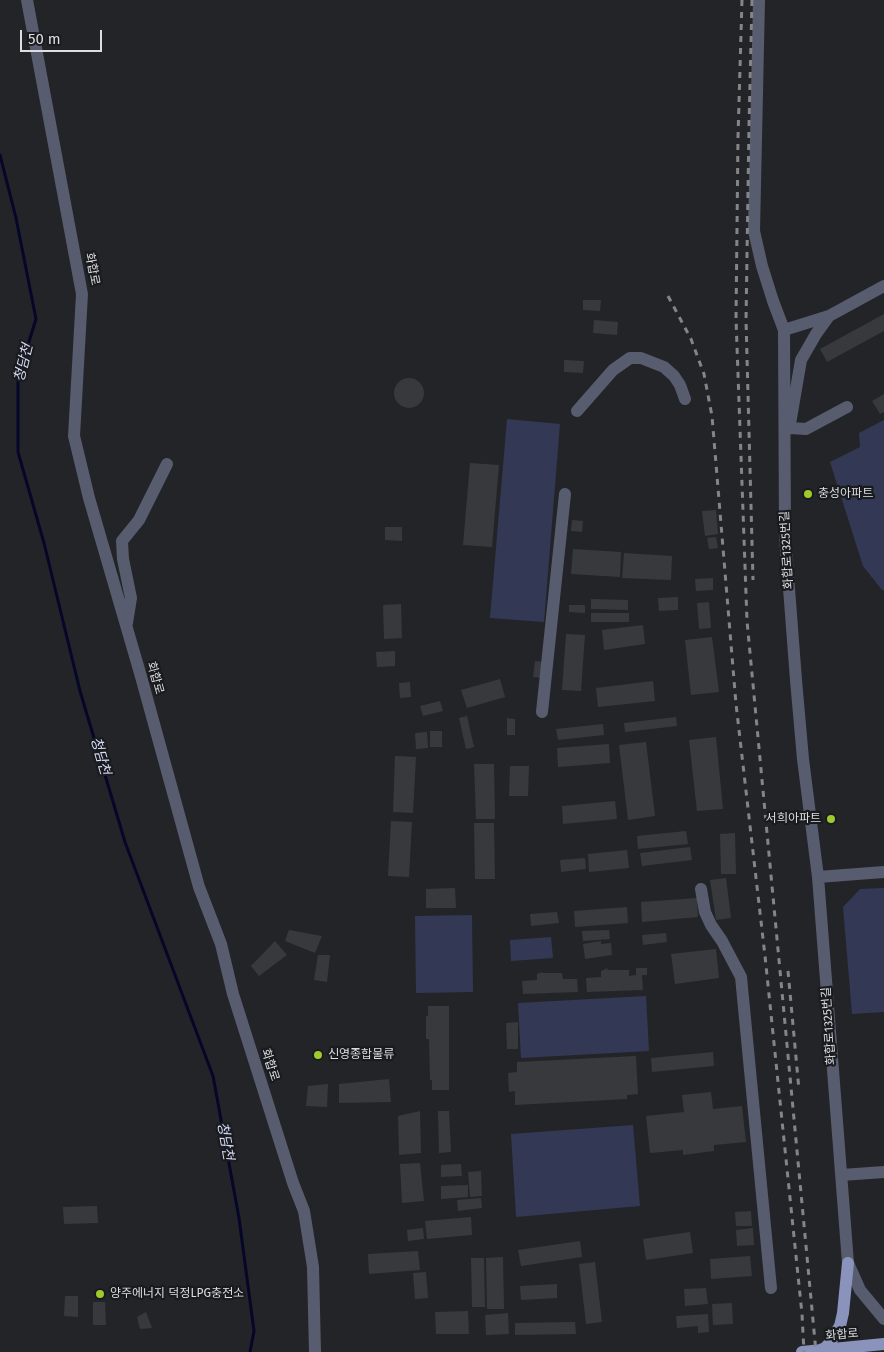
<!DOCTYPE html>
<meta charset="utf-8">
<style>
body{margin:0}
#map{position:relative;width:884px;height:1352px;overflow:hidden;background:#232428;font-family:"Fira Sans",sans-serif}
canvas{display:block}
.scale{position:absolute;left:20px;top:30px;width:82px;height:22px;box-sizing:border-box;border:2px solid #dddee1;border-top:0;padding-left:6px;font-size:15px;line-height:18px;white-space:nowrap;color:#dddee1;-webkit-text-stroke:4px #1a1b1f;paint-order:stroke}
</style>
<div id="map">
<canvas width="884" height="1352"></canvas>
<div class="scale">50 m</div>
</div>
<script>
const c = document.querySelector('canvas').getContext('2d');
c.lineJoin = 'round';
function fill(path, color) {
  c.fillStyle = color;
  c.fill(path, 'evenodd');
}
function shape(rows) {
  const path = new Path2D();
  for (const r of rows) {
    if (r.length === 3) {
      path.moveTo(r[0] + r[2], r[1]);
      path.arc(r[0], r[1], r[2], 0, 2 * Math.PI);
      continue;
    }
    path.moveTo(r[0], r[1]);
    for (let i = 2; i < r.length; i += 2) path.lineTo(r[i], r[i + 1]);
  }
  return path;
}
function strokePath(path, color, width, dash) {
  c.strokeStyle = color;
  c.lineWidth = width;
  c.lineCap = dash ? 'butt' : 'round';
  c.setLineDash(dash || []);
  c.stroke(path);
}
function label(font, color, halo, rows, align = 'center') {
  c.font = font + ' "Fira Sans","Noto Sans KR",sans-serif';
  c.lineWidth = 4.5;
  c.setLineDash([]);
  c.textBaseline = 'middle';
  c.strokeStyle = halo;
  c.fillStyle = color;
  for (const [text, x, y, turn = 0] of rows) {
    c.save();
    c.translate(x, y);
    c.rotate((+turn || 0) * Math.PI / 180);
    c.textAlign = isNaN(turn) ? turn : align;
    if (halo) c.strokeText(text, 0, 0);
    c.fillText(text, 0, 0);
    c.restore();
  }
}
fill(shape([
 [507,419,560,424,544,622,490,618],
 [884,420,884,590,882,590,863,566,830,462,860,447,859,433],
 [884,888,884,1012,852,1014,843,907,860,889],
 [472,915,473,992,416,993,415,916],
 [551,937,553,958,511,961,510,940],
 [646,996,649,1051,521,1058,518,1003],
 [633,1125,640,1206,516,1217,511,1134]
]), '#333954');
strokePath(shape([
 [0,155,16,218,36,319,18,377,18,452,44,543,80,691,125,842,213,1076,239,1218,254,1331,250,1352]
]), '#060629', 3);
fill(shape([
 [583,300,601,300,600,311,583,310],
 [884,314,884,331,827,362,820,349],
 [594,320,618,322,617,335,593,333],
 [564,360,584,361,583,373,564,372],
 [409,393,15],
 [884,394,884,412,880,414,872,401],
 [470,463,499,465,492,547,463,545],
 [716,510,718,534,705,536,702,511],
 [572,520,583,521,582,532,571,531],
 [385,527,402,527,402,541,385,540],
 [716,537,718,548,709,549,707,538],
 [573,549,621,552,620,577,571,574],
 [624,553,672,556,671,580,622,578],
 [713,578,713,590,696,591,695,579],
 [678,597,678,610,659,611,658,598],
 [591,599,628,600,628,610,591,609],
 [709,602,711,628,699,629,697,603],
 [401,604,402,638,384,639,383,605],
 [569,605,585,605,585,613,569,612],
 [591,613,629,613,629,622,591,622],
 [643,625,645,644,604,650,602,630],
 [566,634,585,635,581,691,562,690],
 [712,637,719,692,691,695,685,640],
 [395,651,395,666,377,667,376,652],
 [535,661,544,662,542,678,533,677],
 [500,679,505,697,467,708,461,690],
 [653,681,655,701,598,707,596,688],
 [410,682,411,697,400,698,399,683],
 [440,701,443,711,423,716,420,706],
 [467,716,474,747,466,749,459,718],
 [676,717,677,726,625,732,624,723],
 [507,718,515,719,515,735,507,735],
 [603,724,604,735,558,740,556,729],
 [430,731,442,731,442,747,430,747],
 [427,732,428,748,416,749,415,733],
 [716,737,723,809,697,811,689,740],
 [646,742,655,816,628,820,619,745],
 [609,744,610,763,558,767,557,748],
 [395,756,416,757,413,813,393,812],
 [474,764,494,764,495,819,476,819],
 [510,766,529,766,528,796,509,796],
 [615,801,617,819,563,824,562,806],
 [391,821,412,822,409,877,388,876],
 [474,823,494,823,495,879,475,879],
 [686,831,688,844,638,849,637,836],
 [735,833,736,874,721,874,720,834],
 [690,847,692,860,642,866,640,853],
 [627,850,629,868,589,872,588,854],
 [585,858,586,869,561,872,560,860],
 [726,878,731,918,716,920,710,880],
 [455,888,456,908,426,908,426,889],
 [697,898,698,917,642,922,641,902],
 [627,907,628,923,575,927,574,911],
 [557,912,559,923,531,926,530,914],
 [289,930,322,936,315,953,285,941],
 [609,930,610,939,583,941,582,931],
 [666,933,667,942,643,945,642,935],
 [275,941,287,955,259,976,251,966],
 [601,941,601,944,611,943,612,955,585,959,583,944],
 [716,949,719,978,675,984,671,954],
 [318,955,330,955,327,982,314,980],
 [608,968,607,970,629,970,629,976,636,975,636,968,647,968,647,975,642,975,643,990,587,992,586,978,601,977,601,971],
 [542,972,543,973,562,973,563,979,577,979,578,992,523,994,522,981,537,980,537,974],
 [428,1006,449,1006,449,1090,432,1090,432,1080,430,1080,429,1039,426,1039,426,1016,428,1016],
 [518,1022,518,1049,507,1049,506,1023],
 [713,1052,714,1066,652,1072,651,1058],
 [636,1056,638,1094,627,1095,627,1099,515,1105,515,1091,509,1092,508,1073,517,1072,517,1062],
 [389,1079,391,1102,339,1103,339,1084],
 [328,1084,327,1107,306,1106,308,1086],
 [711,1092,713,1109,742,1106,746,1142,714,1145,714,1151,683,1155,683,1150,650,1153,646,1116,684,1112,682,1095],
 [420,1111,421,1153,399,1155,398,1116],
 [438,1111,449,1111,451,1152,439,1153],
 [420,1163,424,1201,402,1203,400,1164],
 [461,1164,462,1176,441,1177,441,1165],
 [481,1171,482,1196,470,1197,468,1172],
 [468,1185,468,1197,441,1199,441,1186],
 [481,1198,482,1208,458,1211,457,1200],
 [97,1206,98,1223,64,1224,63,1207],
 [751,1211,752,1226,736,1226,735,1212],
 [471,1217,472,1235,427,1239,425,1221],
 [423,1228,424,1239,408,1241,407,1230],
 [753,1228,754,1245,737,1246,736,1230],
 [690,1232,693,1253,646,1260,643,1239],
 [580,1241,582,1257,521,1266,518,1250],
 [418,1251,420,1270,369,1274,368,1254],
 [750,1256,752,1276,711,1279,710,1259],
 [503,1257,504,1309,487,1309,486,1258],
 [471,1258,484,1258,485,1307,472,1307],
 [595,1262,602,1322,586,1324,579,1264],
 [426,1272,428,1298,415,1299,413,1273],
 [557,1284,557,1298,521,1300,520,1286],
 [706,1288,708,1304,685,1306,684,1289],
 [65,1296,78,1296,78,1317,64,1316],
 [93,1302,105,1302,106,1325,93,1325],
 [732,1303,733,1324,713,1325,712,1304],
 [468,1311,469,1334,436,1334,435,1312],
 [146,1312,152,1328,140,1329,137,1317],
 [508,1313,509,1334,486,1335,485,1315],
 [708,1314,709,1332,698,1333,698,1326,677,1328,676,1316],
 [575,1322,576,1334,515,1335,515,1323]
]), '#38393d');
strokePath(shape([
 [27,0,82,294,74,436,89,498,140,673,199,887,221,944,233,994,293,1183,304,1211,313,1267,315,1352],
 [759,0,754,231,762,266,773,301,784,330],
 [884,286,829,316,784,330,785,536,796,680,803,759,818,877,848,1263,860,1290,884,1319],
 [577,411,613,370,630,358,641,358,664,367,674,376,680,385,685,399],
 [790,424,801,360,816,334,829,316],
 [790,428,806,429,847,407],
 [127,623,131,598,123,559,122,541,139,520,167,464],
 [542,712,565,494],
 [818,877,884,872],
 [701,889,705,912,711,925,722,941,741,977,771,1288],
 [842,1175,884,1172]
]), '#575c6f', 12);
strokePath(shape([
 [820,1350,825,1348,829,1344,840,1326,843,1313,848,1263],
 [802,1352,884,1344]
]), '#8a93bb', 12);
strokePath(shape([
 [742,0,738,137,736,319,747,621,816,1352],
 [752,0,749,126,746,320,753,580],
 [668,296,691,339,704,374,712,416,736,704,765,956,802,1314,804,1352],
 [788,971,799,1090]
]), '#848588', 3, [6, 6]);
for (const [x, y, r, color] of [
 [808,494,5,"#9fca2e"],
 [831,819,5,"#9fca2e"],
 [318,1055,5,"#9fca2e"],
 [100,1294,5,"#9fca2e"]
]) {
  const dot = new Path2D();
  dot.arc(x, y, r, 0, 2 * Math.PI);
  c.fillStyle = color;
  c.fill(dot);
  strokePath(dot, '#1a1b1f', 2);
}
label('12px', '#dddee1', '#1a1b1f', [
 ["화합로",92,269,79],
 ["화합로1325번길",787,550,-93],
 ["화합로",155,678,74],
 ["화합로1325번길",829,1026,-94],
 ["화합로",270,1065,72],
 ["화합로",842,1335,-5]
]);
label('12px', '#dddee1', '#1a1b1f', [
 ["충성아파트",818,494],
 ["서희아파트",821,819,"right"],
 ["신영종합물류",328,1055],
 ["양주에너지 덕정LPG충전소",110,1294]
], 'left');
label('italic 14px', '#d5dcf9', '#1a1b1f', [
 ["청담천",24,363,-76],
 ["청담천",100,756,74],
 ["청담천",225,1141,80]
]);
</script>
